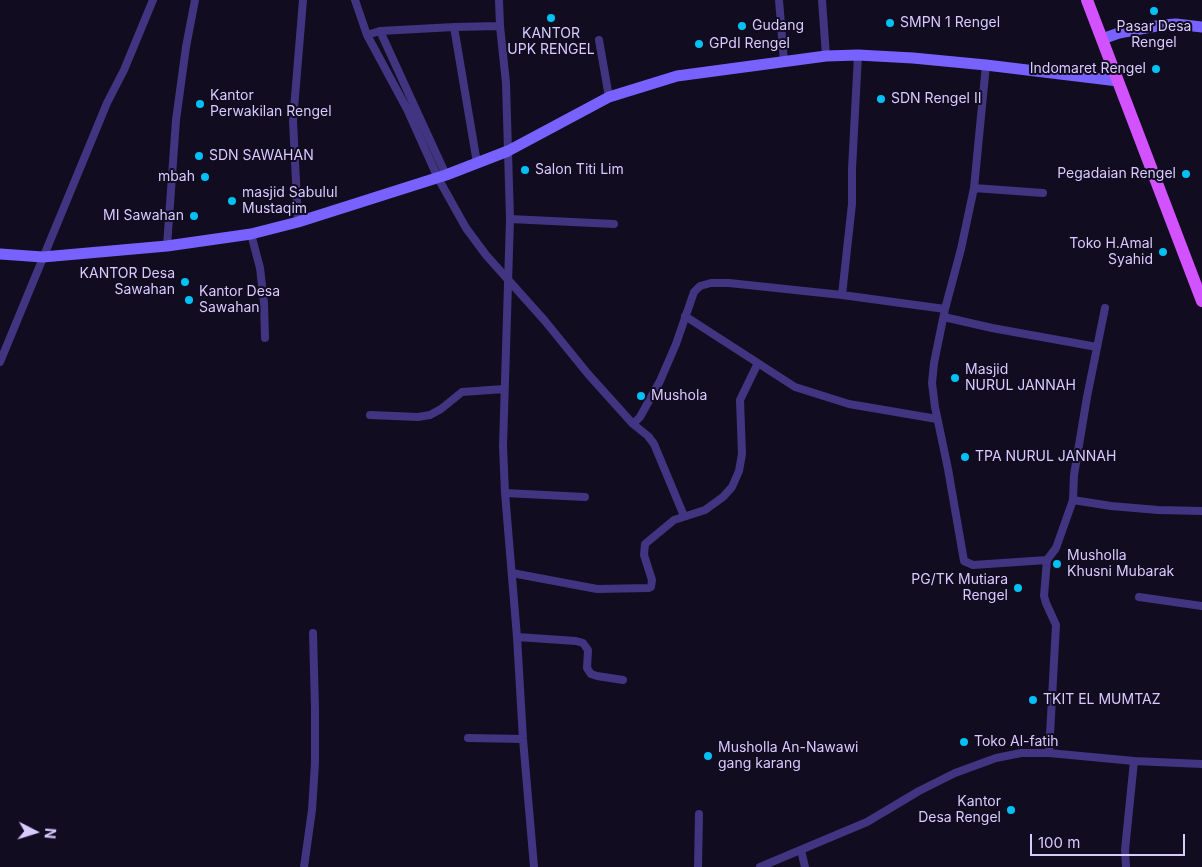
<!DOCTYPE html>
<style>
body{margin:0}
#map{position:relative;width:1202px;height:867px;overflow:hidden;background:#120c20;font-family:Inter,sans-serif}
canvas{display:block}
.north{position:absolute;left:10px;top:807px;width:50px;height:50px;-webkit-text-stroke:4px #120c20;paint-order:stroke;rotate:95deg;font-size:14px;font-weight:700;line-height:20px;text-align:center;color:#d7cbff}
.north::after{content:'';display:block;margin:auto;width:18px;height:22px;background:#d7cbff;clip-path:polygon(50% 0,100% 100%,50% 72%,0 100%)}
.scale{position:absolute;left:1030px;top:834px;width:155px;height:22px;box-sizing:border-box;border:2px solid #d7cbff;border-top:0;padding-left:6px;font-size:15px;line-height:18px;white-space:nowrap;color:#d7cbff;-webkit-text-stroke:4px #120c20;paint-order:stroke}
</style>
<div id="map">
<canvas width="1202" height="867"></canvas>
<div class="north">N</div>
<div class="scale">100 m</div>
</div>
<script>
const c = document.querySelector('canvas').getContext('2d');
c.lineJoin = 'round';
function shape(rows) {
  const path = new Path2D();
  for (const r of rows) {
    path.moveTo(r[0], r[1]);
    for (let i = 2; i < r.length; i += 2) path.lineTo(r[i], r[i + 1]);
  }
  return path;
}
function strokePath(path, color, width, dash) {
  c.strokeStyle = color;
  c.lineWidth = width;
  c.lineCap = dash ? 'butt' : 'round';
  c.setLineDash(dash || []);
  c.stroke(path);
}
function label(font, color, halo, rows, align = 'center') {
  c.font = font + ' Inter,sans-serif';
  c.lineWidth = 4;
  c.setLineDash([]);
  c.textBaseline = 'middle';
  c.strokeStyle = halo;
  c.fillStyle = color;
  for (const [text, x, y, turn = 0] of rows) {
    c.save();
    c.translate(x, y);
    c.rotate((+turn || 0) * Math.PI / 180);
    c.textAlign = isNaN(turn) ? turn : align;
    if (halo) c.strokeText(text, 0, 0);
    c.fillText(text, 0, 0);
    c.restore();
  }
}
strokePath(shape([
 [355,0,367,35,407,109,438,178,466,228,486,255,545,321,588,374,633,424,648,436,654,444,684,516],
 [499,0,500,26,506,83,510,219,503,446,505,493,517,637,523,739,534,867],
 [779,0,784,62],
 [822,0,826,56],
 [454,27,477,163],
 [380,31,446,175],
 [367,35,380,31,454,27,500,26],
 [599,40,609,97],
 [986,65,974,188,961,249,945,309,934,363,932,383,935,407,948,469,964,561,973,565,1047,560,1056,548,1073,500,1111,506,1158,510,1202,511],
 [974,188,1043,193],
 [510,219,614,224],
 [298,222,293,121,303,0],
 [251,234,260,268,264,303,265,338],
 [167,246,176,120,186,47,195,0],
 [842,295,852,204,852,169,858,55],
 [685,316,795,387,849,404,937,419],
 [944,317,992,328,1097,347],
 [0,362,107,103,124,70,153,0],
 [370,415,418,417,430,415,441,409,462,392,504,389],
 [633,424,640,417,660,381,676,344,694,292,700,286,711,283,729,283,842,295,945,309],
 [505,493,585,497],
 [1073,500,1074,475,1087,397,1105,308],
 [1047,560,1044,596,1046,603,1056,625,1049,753],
 [512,573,597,589,649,588,651,587,652,580,644,555,645,544,674,520,705,510,723,497,732,487,739,471,742,454,740,400,758,363],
 [1139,597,1202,606],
 [517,637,576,641,583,643,588,650,587,668,591,674,597,676,623,680],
 [468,738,523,739],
 [801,850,805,867],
 [304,867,312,810,315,763,315,709,313,633],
 [698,867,699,814],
 [760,867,867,822,919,791,955,773,996,758,1021,753,1049,753,1134,761,1202,764],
 [1126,867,1125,850,1134,761]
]), '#413581', 8);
strokePath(shape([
 [1102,39,1119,33,1162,25,1176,24,1202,27],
 [0,254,43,257,167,246,251,234,298,222,446,175,508,151,609,97,677,76,826,56,858,55,913,58,986,65,1118,81]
]), '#7862ff', 11);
strokePath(shape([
 [1087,0,1202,301]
]), '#d252ff', 12);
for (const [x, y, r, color] of [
 [1154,11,5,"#00c1f6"],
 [551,18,5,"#00c1f6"],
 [890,23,5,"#00c1f6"],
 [742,26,5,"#00c1f6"],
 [699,44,5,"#00c1f6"],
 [1156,69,5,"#00c1f6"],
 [881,99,5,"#00c1f6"],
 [200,104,5,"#00c1f6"],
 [199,156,5,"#00c1f6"],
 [525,170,5,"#00c1f6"],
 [1186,174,5,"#00c1f6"],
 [205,177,5,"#00c1f6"],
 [232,201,5,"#00c1f6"],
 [194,216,5,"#00c1f6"],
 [1163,252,5,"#00c1f6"],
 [185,282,5,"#00c1f6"],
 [189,300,5,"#00c1f6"],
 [955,378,5,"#00c1f6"],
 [641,396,5,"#00c1f6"],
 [965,457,5,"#00c1f6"],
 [1057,564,5,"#00c1f6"],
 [1018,588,5,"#00c1f6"],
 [1033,700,5,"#00c1f6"],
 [964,742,5,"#00c1f6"],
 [708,756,5,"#00c1f6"],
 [1011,810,5,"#00c1f6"]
]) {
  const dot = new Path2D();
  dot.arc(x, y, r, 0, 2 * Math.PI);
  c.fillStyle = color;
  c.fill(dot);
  strokePath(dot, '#120c20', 2);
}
label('14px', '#d7cbff', '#120c20', [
 ["SMPN 1 Rengel",900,23],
 ["Gudang",752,26],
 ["Pasar Desa",1154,27,"center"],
 ["Rengel",1154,43,"center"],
 ["KANTOR",551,34,"center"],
 ["UPK RENGEL",551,50,"center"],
 ["GPdI Rengel",709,44],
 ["Indomaret Rengel",1146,69,"right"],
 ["Kantor",210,96],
 ["Perwakilan Rengel",210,112],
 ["SDN Rengel II",891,99],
 ["SDN SAWAHAN",209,156],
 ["Salon Titi Lim",535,170],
 ["Pegadaian Rengel",1176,174,"right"],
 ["mbah",195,177,"right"],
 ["masjid Sabulul",242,193],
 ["Mustaqim",242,209],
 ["MI Sawahan",184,216,"right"],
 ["Toko H.Amal",1153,244,"right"],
 ["Syahid",1153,260,"right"],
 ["KANTOR Desa",175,274,"right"],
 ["Sawahan",175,290,"right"],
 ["Kantor Desa",199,292],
 ["Sawahan",199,308],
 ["Masjid",965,370],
 ["NURUL JANNAH",965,386],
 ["Mushola",651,396],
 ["TPA NURUL JANNAH",975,457],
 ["Musholla",1067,556],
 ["Khusni Mubarak",1067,572],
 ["PG/TK Mutiara",1008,580,"right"],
 ["Rengel",1008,596,"right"],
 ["TKIT EL MUMTAZ",1043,700],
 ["Toko Al-fatih",974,742],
 ["Musholla An-Nawawi",718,748],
 ["gang karang",718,764],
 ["Kantor",1001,802,"right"],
 ["Desa Rengel",1001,818,"right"]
], 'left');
</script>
